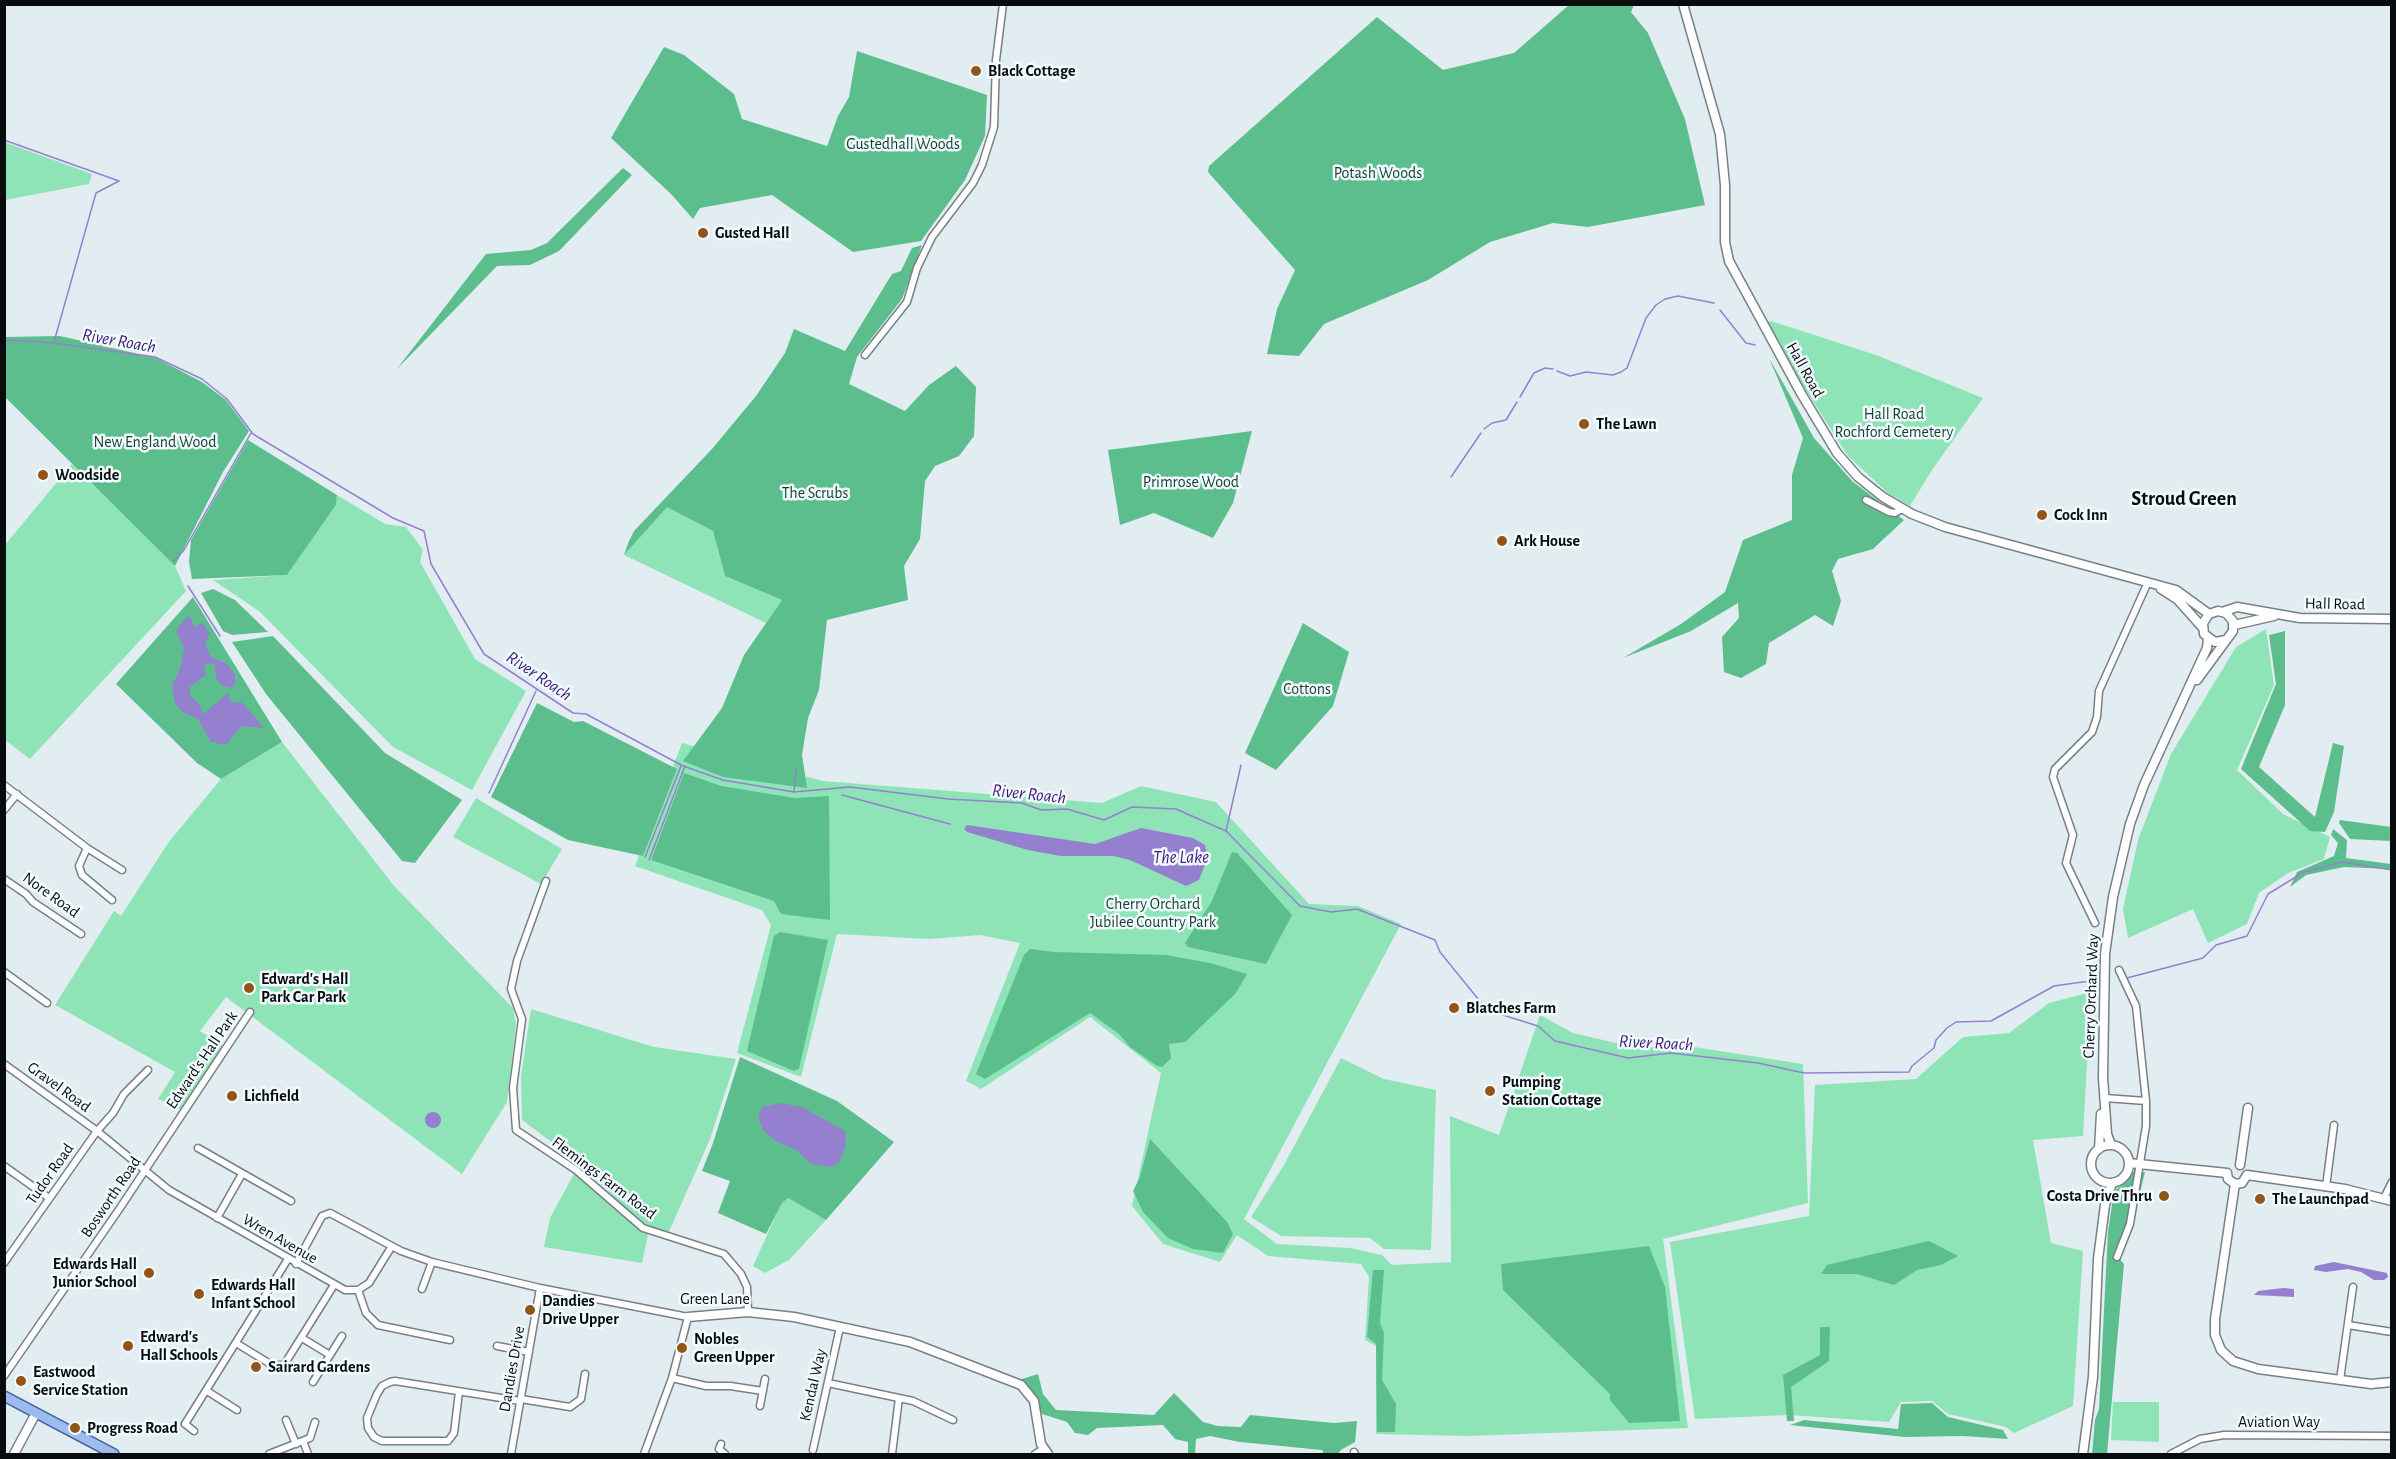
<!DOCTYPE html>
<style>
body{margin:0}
#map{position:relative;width:2396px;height:1459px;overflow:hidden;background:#e2edf2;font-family:"Alegreya Sans",sans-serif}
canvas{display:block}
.frame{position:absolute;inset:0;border:6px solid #090c0e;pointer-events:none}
</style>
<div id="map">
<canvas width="2396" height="1459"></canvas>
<div class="frame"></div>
</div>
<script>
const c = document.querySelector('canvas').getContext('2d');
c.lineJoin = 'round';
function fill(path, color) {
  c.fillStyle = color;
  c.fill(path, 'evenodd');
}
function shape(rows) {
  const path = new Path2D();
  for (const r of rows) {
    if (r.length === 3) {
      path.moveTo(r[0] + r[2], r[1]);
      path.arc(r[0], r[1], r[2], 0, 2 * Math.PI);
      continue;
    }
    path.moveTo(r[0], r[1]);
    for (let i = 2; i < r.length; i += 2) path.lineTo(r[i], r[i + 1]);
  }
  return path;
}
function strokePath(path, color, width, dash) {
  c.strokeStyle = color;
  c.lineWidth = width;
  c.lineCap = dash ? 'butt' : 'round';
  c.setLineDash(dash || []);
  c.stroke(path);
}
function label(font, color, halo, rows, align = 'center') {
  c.font = font + ' "Alegreya Sans",sans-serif';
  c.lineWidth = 5;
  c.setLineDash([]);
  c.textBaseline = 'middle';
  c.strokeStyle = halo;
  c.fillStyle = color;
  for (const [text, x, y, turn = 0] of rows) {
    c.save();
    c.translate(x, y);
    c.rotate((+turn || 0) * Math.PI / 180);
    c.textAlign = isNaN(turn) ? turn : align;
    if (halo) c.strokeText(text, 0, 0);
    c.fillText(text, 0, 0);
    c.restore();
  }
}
fill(shape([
 [4,142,92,174,89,184,5,200],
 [1771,321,1876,355,1983,398,1932,470,1910,506,1888,493,1848,456,1786,359,1766,322],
 [72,464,175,566,186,591,30,759,5,740,4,546],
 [337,495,385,524,406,527,423,550,420,562,475,659,526,691,472,790,393,747,260,612,213,580,287,575,336,505],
 [666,506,713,531,725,576,782,600,766,623,624,555],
 [2266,629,2274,685,2237,770,2283,814,2330,837,2324,859,2288,873,2259,893,2247,924,2208,943,2193,909,2128,938,2123,909,2138,840,2171,754,2236,647],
 [282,742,395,887,513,1008,516,1024,507,1102,462,1174,226,997,200,1031,226,1048,184,1111,158,1099,175,1072,55,1005,114,911,121,916,168,843,221,779],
 [682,743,823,781,1102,803,1141,786,1216,802,1309,904,1358,906,1401,924,1244,1219,1277,1244,1350,1248,1382,1255,1392,1265,1451,1262,1450,1116,1499,1135,1540,1015,1573,1033,1637,1048,1681,1045,1803,1064,1808,1203,1663,1239,1688,1428,1468,1436,1376,1434,1376,1346,1365,1340,1369,1277,1361,1264,1268,1256,1237,1235,1220,1262,1163,1244,1132,1206,1161,1073,1090,1017,981,1089,966,1081,1020,943,980,935,929,939,837,934,801,1077,737,1053,771,925,762,910,635,866],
 [476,798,562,849,541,884,453,837],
 [2091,992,2083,1136,2033,1140,2051,1243,2083,1251,2073,1406,2014,1433,2006,1427,1948,1414,1932,1401,1901,1402,1889,1422,1789,1415,1695,1419,1670,1242,1809,1216,1815,1085,1916,1079,1963,1037,2009,1033,2049,1003],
 [531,1009,654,1047,736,1059,710,1139,668,1234,644,1226,577,1161,522,1120,521,1076],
 [1341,1058,1384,1079,1436,1090,1431,1250,1384,1249,1370,1238,1281,1236,1251,1217,1284,1165],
 [575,1172,648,1235,642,1263,544,1247,550,1218],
 [788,1198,826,1220,789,1260,765,1273,753,1266,782,1202],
 [2113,1402,2159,1402,2159,1442,2111,1440]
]), '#8ee4b6');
fill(shape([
 [1569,5,1634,5,1631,12,1648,33,1685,119,1705,205,1588,227,1553,223,1490,242,1428,280,1324,324,1299,356,1267,354,1277,309,1295,270,1208,172,1209,166,1377,17,1443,70,1514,53],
 [664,47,684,55,734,94,742,119,827,146,838,116,849,97,857,51,987,95,985,136,965,180,921,241,853,252,772,195,700,208,693,219,672,195,611,138],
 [623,168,632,175,559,251,530,265,497,266,396,370,486,254,531,250,547,243],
 [922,245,902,299,857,357,849,384,905,411,929,385,956,366,976,387,974,436,959,456,935,466,925,481,920,539,904,566,908,600,827,620,819,690,808,718,802,755,807,788,723,777,683,761,722,708,744,655,782,600,725,576,713,531,667,507,624,555,629,541,634,531,712,449,756,396,785,353,794,329,845,351,892,274,901,271,912,248],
 [60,336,156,358,202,382,226,400,249,431,223,472,175,566,5,397,5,337],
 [1769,358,1814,438,1853,482,1904,520,1873,549,1838,559,1832,571,1841,601,1833,626,1815,615,1769,643,1766,664,1741,678,1724,672,1722,637,1739,618,1738,603,1691,631,1623,658,1681,624,1725,592,1743,540,1792,520,1792,475,1803,438],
 [1252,431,1233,503,1213,538,1154,513,1120,525,1108,450],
 [248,440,337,495,336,505,287,575,192,579,189,562,191,540],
 [213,589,235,600,268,632,232,635,223,631,201,593],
 [193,597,282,742,221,779,197,763,116,684],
 [1303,623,1349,652,1333,706,1276,770,1245,753],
 [2285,631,2285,705,2259,767,2315,817,2333,743,2344,746,2334,812,2325,832,2310,831,2241,769,2276,684,2269,635],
 [273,636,385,753,462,800,415,863,402,861,266,694,232,642],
 [537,703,574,722,583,721,677,769,643,856,568,840,491,797],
 [684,773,721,786,795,798,829,796,830,920,781,914,774,901,651,860],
 [2340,820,2391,827,2391,841,2350,839,2339,823],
 [2333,829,2347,840,2346,858,2391,864,2391,869,2344,867,2306,875,2290,887,2297,872,2334,856,2338,843,2331,835],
 [1232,852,1237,853,1292,915,1266,964,1188,947,1185,943,1212,901],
 [780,932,828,940,799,1069,794,1071,747,1051,774,936],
 [1030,949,1054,952,1166,955,1210,963,1247,974,1236,993,1185,1042,1169,1044,1171,1058,1162,1067,1157,1066,1130,1047,1119,1034,1090,1013,985,1079,976,1074,1024,955],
 [740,1057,837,1101,894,1142,826,1220,788,1198,782,1203,766,1234,718,1213,730,1181,702,1171,713,1143],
 [1150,1139,1227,1222,1233,1234,1223,1253,1193,1249,1168,1238,1143,1212,1133,1191,1140,1177],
 [2131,1172,2145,1172,2133,1221,2115,1254,2124,1264,2107,1454,2092,1454,2095,1420,2099,1409,2108,1232,2114,1191,2125,1183],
 [1929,1241,1958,1256,1941,1265,1917,1270,1894,1285,1857,1274,1821,1274,1827,1265],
 [1649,1246,1665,1287,1680,1421,1629,1423,1610,1400,1610,1394,1503,1290,1501,1264],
 [1373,1270,1384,1270,1380,1323,1384,1333,1382,1380,1396,1404,1395,1432,1377,1432,1376,1344,1367,1337],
 [1820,1327,1830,1327,1829,1361,1791,1387,1794,1421,1787,1421,1783,1375,1820,1355],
 [1038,1374,1043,1394,1056,1410,1154,1415,1174,1393,1203,1422,1218,1426,1241,1427,1250,1415,1334,1423,1357,1421,1355,1442,1341,1450,1338,1454,1324,1454,1322,1450,1240,1442,1210,1436,1196,1439,1195,1454,1188,1454,1188,1442,1175,1439,1163,1425,1097,1428,1088,1435,1075,1433,1067,1422,1042,1414,1038,1401,1019,1380],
 [1932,1403,1948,1417,2003,1430,2008,1439,1963,1436,1905,1437,1790,1425,1804,1420,1898,1429,1901,1404]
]), '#5cbe8d');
fill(shape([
 [189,615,195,627,202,623,210,633,205,643,211,657,227,664,235,674,235,685,232,688,222,686,216,678,215,665,209,663,204,665,206,675,190,687,190,696,200,705,203,714,228,693,231,702,243,703,264,728,241,726,226,745,211,742,198,719,182,712,175,703,172,685,180,669,184,649,176,630],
 [967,825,1095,844,1141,828,1193,838,1205,845,1208,857,1199,880,1186,886,1130,860,1113,856,1061,856,1028,850,967,832,964,829],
 [780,1103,802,1107,845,1131,846,1145,839,1163,830,1167,811,1164,795,1149,777,1142,763,1130,758,1117,762,1107],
 [433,1120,8],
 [2334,1262,2387,1273,2388,1277,2384,1280,2374,1280,2361,1272,2348,1269,2326,1272,2314,1270,2315,1266],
 [2283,1288,2294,1289,2294,1297,2254,1295,2258,1291]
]), '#9580d0');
strokePath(shape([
 [4,140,119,181,96,193,54,342],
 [1720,310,1746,343,1755,345],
 [4,340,54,343,155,357,202,379,227,399,253,434,393,518,424,531,431,564,484,654,573,713,586,714,683,766,723,780,794,792,850,787,948,799,1022,803,1041,810,1067,809,1104,820,1132,807,1176,809,1226,831,1300,906,1331,912,1357,909,1435,940,1440,952,1487,1010,1538,1026,1555,1041,1628,1058,1671,1053,1758,1063,1804,1073,1909,1072,1912,1066,1934,1048,1936,1040,1947,1028,1956,1022,1991,1021,2054,986,2097,980],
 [1557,371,1570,376,1586,372,1613,375,1621,372,1627,368,1646,318,1656,305,1665,299,1678,296,1714,303],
 [1520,397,1534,373,1545,368,1553,369],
 [1484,429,1492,423,1506,420,1517,402],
 [1451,477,1481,433],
 [174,561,184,550,251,433],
 [188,586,220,636],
 [794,792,796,769],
 [489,793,536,691],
 [842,795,950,824],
 [1226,831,1241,765],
 [645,857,681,766],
 [649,860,685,766],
 [2127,978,2203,958,2216,945,2247,936,2268,894,2304,872,2342,862,2392,870]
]), '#9580d0', 1.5);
const street = shape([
 [865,355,907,302,917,268,932,237,973,183,982,165,994,127,996,60,1003,4],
 [1866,500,1889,512,1895,513,1902,509],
 [4,785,87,848,79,866,82,875,112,900],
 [4,810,17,794],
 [87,848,122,870],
 [4,879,26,894,33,902,81,934],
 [546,881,517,961,511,989,522,1019,513,1088,516,1130,576,1170,643,1228,724,1254,741,1274,747,1287,748,1312],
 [2095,923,2066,863,2073,835,2053,777,2055,769,2092,732,2097,717,2099,691,2148,582],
 [4,972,47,1003],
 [4,1064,97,1131,4,1263],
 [148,1070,124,1094,113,1113,97,1131,169,1190,345,1290,358,1290,369,1283,392,1246],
 [2105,1098,2146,1101,2136,1006,2119,970],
 [198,1148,291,1201],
 [4,1166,49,1198],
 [2326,1187,2334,1125],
 [2384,1198,2392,1182],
 [217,1218,242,1174],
 [2117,1257,2130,1224,2146,1126,2146,1101],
 [296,1264,322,1216,330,1213,401,1251,432,1262,540,1288,688,1317,672,1378,644,1454],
 [422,1289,432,1262],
 [358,1290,366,1313,378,1325,450,1340],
 [2348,1325,2392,1332],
 [302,1338,330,1355],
 [236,1343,272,1365,284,1365,334,1285],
 [497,1346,529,1352],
 [4,1376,120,1208,250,1012],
 [672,1378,706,1386,730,1386,763,1391],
 [2340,1380,2353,1287],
 [313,1382,342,1336],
 [828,1383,913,1401,953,1420],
 [207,1391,237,1410],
 [459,1392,454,1433,448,1441,382,1441,374,1437,368,1428,367,1418,377,1394,382,1386,390,1382,395,1381,520,1401],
 [521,1399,570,1407,581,1399,585,1374],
 [760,1406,765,1379],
 [286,1420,296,1444],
 [194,1431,185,1424,288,1259],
 [303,1441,308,1454],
 [721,1444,719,1449,725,1454],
 [813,1450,840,1327],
 [1354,1452,1355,1454],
 [269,1454,310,1438,315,1422],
 [511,1454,540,1288],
 [892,1454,899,1398],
 [1035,1454,1043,1449],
 [2171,1454,2200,1439,2224,1435,2392,1436]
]);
const secondary = shape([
 [1683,4,1720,134,1725,185,1725,242,1729,261,1802,395,1837,453,1858,477,1883,497,1912,514,1945,527,2176,590,2209,614],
 [2161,589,2178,600,2203,628],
 [2222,612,2237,607,2300,618,2392,619],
 [2234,625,2274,616],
 [2197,680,2233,631,2233,621,2226,613,2218,611,2209,614,2203,623,2204,634,2215,642,2226,640],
 [2110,1164,19],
 [2111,1145,2107,1134,2103,1078,2105,954,2113,897,2130,824,2144,785,2207,648,2208,638],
 [2099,1149,2101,1114],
 [2129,1163,2227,1173],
 [2240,1165,2248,1108],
 [2227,1173,2228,1179,2235,1184,2242,1183,2247,1175],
 [2247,1175,2345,1189,2392,1201],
 [2235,1184,2215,1319,2215,1335,2221,1350,2233,1361,2258,1369,2371,1384,2392,1382],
 [688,1317,748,1312,794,1317,910,1342,1021,1385,1034,1401,1041,1444,1048,1454],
 [14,1454,36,1413],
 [2083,1454,2093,1377,2098,1259,2105,1205,2112,1183]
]);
const primary = shape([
 [4,1396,114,1454]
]);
strokePath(street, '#778185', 9);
strokePath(secondary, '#778185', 11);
strokePath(primary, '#3e609a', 12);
strokePath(street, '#fff', 6);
strokePath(secondary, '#fff', 8);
strokePath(primary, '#9dbbef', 9);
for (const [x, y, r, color] of [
 [976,71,6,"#93541a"],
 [703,233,6,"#93541a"],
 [1584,424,6,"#93541a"],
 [43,475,6,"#93541a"],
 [2042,515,6,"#93541a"],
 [1502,541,6,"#93541a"],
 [249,988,6,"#93541a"],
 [1454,1008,6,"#93541a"],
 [1490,1091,6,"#93541a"],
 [232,1096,6,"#93541a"],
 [2164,1196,6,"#93541a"],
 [2260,1199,6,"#93541a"],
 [149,1273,6,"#93541a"],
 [199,1294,6,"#93541a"],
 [530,1310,6,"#93541a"],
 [128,1346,6,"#93541a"],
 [682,1348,6,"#93541a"],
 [256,1367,6,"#93541a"],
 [21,1381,6,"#93541a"],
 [75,1428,6,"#93541a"]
]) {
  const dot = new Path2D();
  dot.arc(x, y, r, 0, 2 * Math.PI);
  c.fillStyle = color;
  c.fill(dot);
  strokePath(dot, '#f1fafe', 2);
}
label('bold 16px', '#090c0e', '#f1fafe', [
 ["Black Cottage",988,71],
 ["Gusted Hall",715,233],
 ["The Lawn",1596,424],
 ["Woodside",55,475],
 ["Cock Inn",2054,515],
 ["Ark House",1514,541],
 ["Edward's Hall",261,979],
 ["Park Car Park",261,997],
 ["Blatches Farm",1466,1008],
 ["Pumping",1502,1082],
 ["Station Cottage",1502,1100],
 ["Lichfield",244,1096],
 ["Costa Drive Thru",2152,1196,"right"],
 ["The Launchpad",2272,1199],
 ["Edwards Hall",137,1264,"right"],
 ["Junior School",137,1282,"right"],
 ["Edwards Hall",211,1285],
 ["Infant School",211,1303],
 ["Dandies",542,1301],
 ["Drive Upper",542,1319],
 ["Edward's",140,1337],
 ["Hall Schools",140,1355],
 ["Nobles",694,1339],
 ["Green Upper",694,1357],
 ["Sairard Gardens",268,1367],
 ["Eastwood",33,1372],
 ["Service Station",33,1390],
 ["Progress Road",87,1428]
], 'left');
label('16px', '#153f2b', '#f1fafe', [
 ["Gustedhall Woods",903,144],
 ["Potash Woods",1378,173],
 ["Hall Road",1894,414],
 ["Rochford Cemetery",1894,432],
 ["New England Wood",155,442],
 ["Primrose Wood",1191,482],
 ["The Scrubs",815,493],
 ["Cottons",1307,689],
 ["Cherry Orchard",1153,904],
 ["Jubilee Country Park",1153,922]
]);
label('16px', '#090c0e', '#f1fafe', [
 ["Hall Road",1805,370,61],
 ["Hall Road",2335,604,1],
 ["Nore Road",51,895,36],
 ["Cherry Orchard Way",2091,996,-88],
 ["Edward's Hall Park",202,1060,-56],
 ["Gravel Road",59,1087,36],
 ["Tudor Road",50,1174,-55],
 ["Flemings Farm Road",604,1178,37],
 ["Bosworth Road",111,1197,-56],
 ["Wren Avenue",280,1239,30],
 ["Green Lane",715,1299],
 ["Dandies Drive",512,1369,-80],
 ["Kendal Way",813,1385,-77],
 ["Aviation Way",2279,1422]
]);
label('italic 18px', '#401b79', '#f1fafe', [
 ["River Roach",119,341,10],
 ["River Roach",539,676,34],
 ["River Roach",1029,794,6],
 ["The Lake",1181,858],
 ["River Roach",1656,1043,3]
]);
label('bold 20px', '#090c0e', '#f1fafe', [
 ["Stroud Green",2184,499]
]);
</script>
